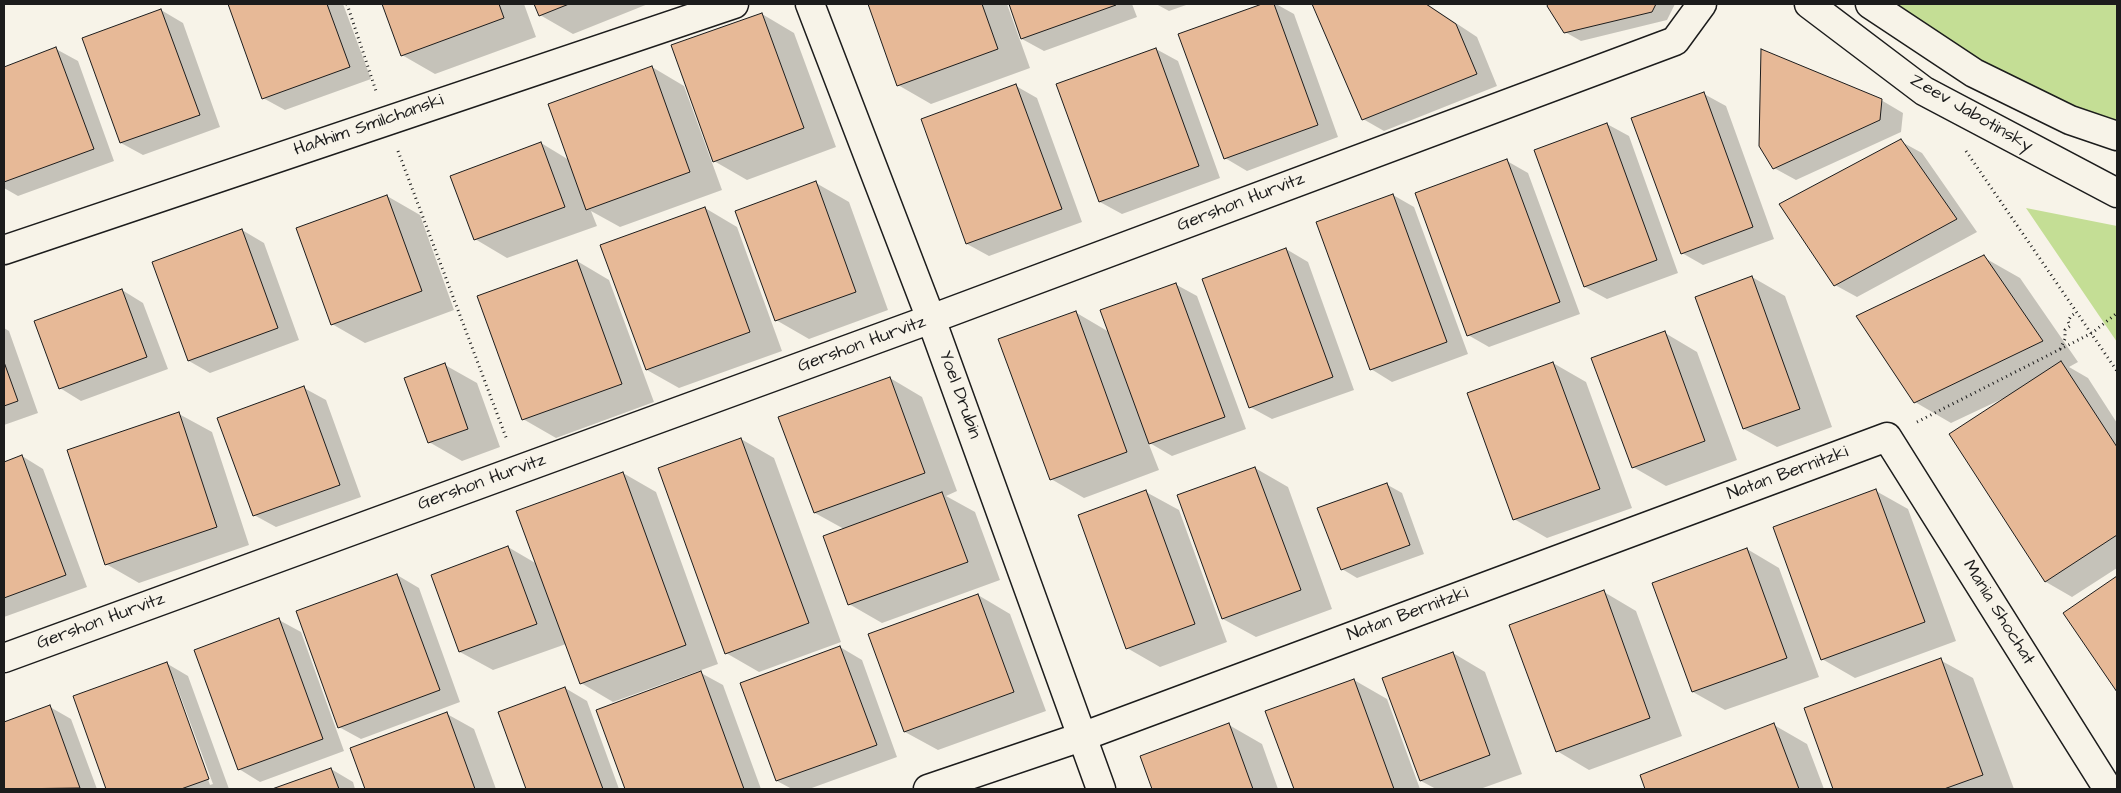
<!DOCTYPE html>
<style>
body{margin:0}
#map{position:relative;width:2121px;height:793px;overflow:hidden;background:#f7f3e8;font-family:"Architects Daughter",sans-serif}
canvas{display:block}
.frame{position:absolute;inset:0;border:5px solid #1c1c1c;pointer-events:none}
</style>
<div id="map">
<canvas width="2121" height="793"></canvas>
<div class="frame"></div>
</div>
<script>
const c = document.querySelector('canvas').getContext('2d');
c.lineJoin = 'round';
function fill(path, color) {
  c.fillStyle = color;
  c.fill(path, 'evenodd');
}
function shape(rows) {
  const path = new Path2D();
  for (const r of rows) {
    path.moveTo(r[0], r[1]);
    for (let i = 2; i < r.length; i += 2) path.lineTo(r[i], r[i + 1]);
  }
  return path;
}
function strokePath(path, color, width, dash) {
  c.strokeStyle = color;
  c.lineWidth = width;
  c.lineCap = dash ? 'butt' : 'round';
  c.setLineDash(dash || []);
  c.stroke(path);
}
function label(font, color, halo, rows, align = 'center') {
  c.font = font + ' "Architects Daughter",sans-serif';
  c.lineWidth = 4;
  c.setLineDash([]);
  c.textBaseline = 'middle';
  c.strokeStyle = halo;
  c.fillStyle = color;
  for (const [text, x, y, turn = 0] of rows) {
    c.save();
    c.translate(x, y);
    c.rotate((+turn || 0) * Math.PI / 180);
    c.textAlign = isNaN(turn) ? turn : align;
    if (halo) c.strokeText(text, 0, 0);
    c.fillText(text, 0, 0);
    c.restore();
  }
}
fill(shape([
 [1870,4,2117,4,2117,136],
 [2026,208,2117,226,2117,342]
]), '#c4de95');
fill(shape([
 [229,4,343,4,371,79,285,110,263,98],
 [383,4,524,4,536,37,435,74,402,55],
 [536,4,648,4,573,34,540,15],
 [869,4,1007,4,1030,68,931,104,898,85],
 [1010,4,1132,4,1137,17,1044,51,1022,39],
 [1156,4,1189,4,1169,11],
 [1266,4,1276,4,1294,14,1338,137,1247,171,1225,158,1180,35],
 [1313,4,1427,4,1477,37,1497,86,1384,131,1363,119],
 [1550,4,1675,4,1667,20,1581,41,1565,32,1548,6],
 [161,10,183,23,220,127,143,155,121,143,83,39],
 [762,14,794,33,836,147,747,180,714,161],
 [56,49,78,61,114,161,18,196,4,188,4,68],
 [1156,49,1178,61,1220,178,1122,214,1100,202,1058,85],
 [652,67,684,86,722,190,620,227,591,211,597,226,507,258,475,239,541,143,569,160],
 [1016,86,1037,98,1082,222,989,256,967,244,923,120],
 [1704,94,1726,106,1774,239,1703,265,1682,253],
 [1881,100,1903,113,1901,132,1796,180,1774,168],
 [1607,124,1629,136,1678,273,1607,299,1585,287,1536,150],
 [1900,141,1922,153,1977,232,1857,297,1835,285],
 [1507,161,1528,173,1580,314,1489,347,1468,335],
 [816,183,849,202,888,310,809,339,776,320],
 [1393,195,1414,207,1468,354,1392,382,1371,369],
 [387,196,420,215,454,310,365,343,332,324],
 [705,208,737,227,782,351,679,388,647,370],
 [242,230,264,243,299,340,210,373,189,361],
 [1286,249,1308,262,1354,390,1272,419,1250,407],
 [1983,257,2020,278,2078,362,2069,367,2088,378,2117,423,2117,568,2072,597,2046,582,1951,435,2004,398,1951,423,1915,402],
 [577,261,609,280,654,402,556,438,523,419],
 [1752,277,1785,296,1832,427,1777,447,1744,429,1697,298],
 [1175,284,1197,296,1246,429,1172,456,1148,442,1159,470,1084,498,1051,479,1075,312,1109,332],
 [122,290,143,303,168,369,81,401,60,388],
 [4,328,9,331,38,413,4,425],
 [1665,333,1697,352,1737,460,1666,486,1633,467],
 [1553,363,1586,382,1632,508,1547,538,1514,519],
 [445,365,477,383,500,447,462,461,429,442],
 [890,378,922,397,957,491,946,496,975,512,1000,580,882,623,849,604,844,529,815,513],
 [304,388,326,400,361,497,276,527,254,515],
 [179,414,212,432,249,545,139,583,106,564],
 [741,439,774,458,841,642,759,672,726,653],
 [22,456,43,469,87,587,4,617,4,463],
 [1255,468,1288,487,1332,609,1256,637,1223,619,1179,496],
 [623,473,656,492,718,664,613,702,581,683,566,644,493,670,460,652,432,575,508,547,537,564],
 [1386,484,1402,493,1424,554,1357,578,1342,569],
 [1876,491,1908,509,1956,641,1855,678,1822,659],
 [1146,492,1179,510,1227,642,1160,667,1127,648],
 [1747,549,1779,568,1819,677,1725,710,1693,692],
 [397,575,419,588,460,702,361,739,339,727],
 [2117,578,2117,690,2065,614],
 [1604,592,1636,611,1682,736,1589,770,1557,751],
 [978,595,1010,614,1046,711,938,750,905,732,870,634],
 [279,620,301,632,344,751,260,782,239,769],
 [840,647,862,660,897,757,809,789,792,789,777,781,742,683],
 [1453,653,1485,672,1522,774,1480,789,1436,789,1421,781],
 [1940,660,1973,678,2014,789,1834,789,1805,709],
 [166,663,188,676,229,789,108,789,74,697],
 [172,679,174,679,213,784,210,785],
 [701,673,723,685,761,789,626,789,597,711],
 [1354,680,1387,699,1420,789,1295,789,1267,712],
 [565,688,587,701,619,789,527,789,500,712],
 [50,707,71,719,97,789,4,789,4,723],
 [447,714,474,729,496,789,366,789,352,748],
 [1229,725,1262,744,1278,789,1153,789,1141,757],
 [1774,725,1807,744,1824,789,1647,789,1641,775],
 [331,769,353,782,355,789,276,789]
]), '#0003');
const building = shape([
 [228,4,327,4,350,67,262,99,228,4],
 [382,4,499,4,504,18,401,56,382,4],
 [534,4,569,4,539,16,534,4],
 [868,4,982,4,998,49,897,86,868,4],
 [1009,4,1116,4,1116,5,1021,39,1009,4],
 [1262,4,1274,4,1318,125,1224,159,1178,34,1262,4],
 [1312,4,1426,4,1456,24,1477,74,1362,120,1312,4],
 [1548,4,1656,4,1652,12,1564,33,1547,6,1548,4],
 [161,9,200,115,120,143,82,38,161,9],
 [762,13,804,128,713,162,671,45,762,13],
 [56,47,94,149,4,182,4,67,56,47],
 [1156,48,1199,166,1099,202,1056,84,1156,48],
 [1761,49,1882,99,1880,120,1773,169,1759,146,1761,49],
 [652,66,690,172,586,210,548,104,652,66],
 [1016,84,1062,209,966,244,921,119,1016,84],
 [1704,92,1753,227,1681,254,1631,118,1704,92],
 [1607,123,1657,260,1584,287,1534,150,1607,123],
 [1901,139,1957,219,1834,286,1779,204,1901,139],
 [541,142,565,207,474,240,450,176,541,142],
 [1507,159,1560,302,1467,336,1415,193,1507,159],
 [816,181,856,292,775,321,735,211,816,181],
 [1393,194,1447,342,1370,370,1316,222,1393,194],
 [387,195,422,291,331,325,296,228,387,195],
 [705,207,750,332,646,370,600,245,705,207],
 [242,229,278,328,188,361,152,262,242,229],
 [1286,248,1333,377,1249,408,1202,279,1286,248],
 [1984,255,2043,341,1914,403,1856,316,1984,255],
 [577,260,622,384,522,420,477,296,577,260],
 [1752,276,1800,409,1743,429,1695,297,1752,276],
 [1176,283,1225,417,1149,444,1100,310,1176,283],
 [122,289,147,357,59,389,34,321,122,289],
 [1076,311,1127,452,1050,480,998,339,1076,311],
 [1665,331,1705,441,1632,468,1591,358,1665,331],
 [2061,361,2117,447,2117,535,2045,582,1949,434,2061,361],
 [4,362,18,401,4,406,4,362],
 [1553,362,1600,489,1513,520,1467,393,1553,362],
 [445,363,468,429,428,443,404,378,445,363],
 [890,377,925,473,814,513,778,417,890,377],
 [304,386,340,485,253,516,217,418,304,386],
 [179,412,217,527,105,565,67,450,179,412],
 [741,438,809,623,725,654,658,468,741,438],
 [22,455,66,575,4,598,4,462,22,455],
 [1255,467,1301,590,1222,619,1177,495,1255,467],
 [623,472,686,645,580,684,516,511,623,472],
 [1387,483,1410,545,1341,570,1317,508,1387,483],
 [1876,489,1925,622,1821,660,1773,527,1876,489],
 [1146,490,1195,624,1126,649,1078,515,1146,490],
 [942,492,968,562,848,605,823,536,942,492],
 [508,546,537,624,459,652,431,575,508,546],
 [1747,548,1787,658,1692,692,1652,583,1747,548],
 [397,574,440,690,338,728,296,611,397,574],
 [2117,576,2117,692,2063,613,2117,576],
 [1604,590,1650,718,1556,752,1509,625,1604,590],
 [978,594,1014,692,904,732,868,634,978,594],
 [279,618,323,739,238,770,194,650,279,618],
 [840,646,877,745,776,781,740,683,840,646],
 [1453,652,1490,755,1420,781,1382,678,1453,652],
 [1941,658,1983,775,1944,789,1833,789,1804,708,1941,658],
 [167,662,209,779,181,789,106,789,73,696,167,662],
 [701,671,744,789,625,789,596,710,701,671],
 [1354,679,1394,789,1294,789,1265,711,1354,679],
 [565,687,603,789,526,789,498,712,565,687],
 [50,705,80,788,4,789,4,722,50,705],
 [447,712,475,789,365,789,350,748,447,712],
 [1229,723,1253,789,1152,789,1140,756,1229,723],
 [1774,723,1799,789,1645,789,1640,775,1774,723],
 [331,768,339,789,272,789,331,768]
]);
fill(building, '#e7b997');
strokePath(building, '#1c1c1c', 1);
const minor = shape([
 [810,4,931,319,1101,789],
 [4,250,734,4],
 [4,658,931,319,1675,41,1702,4],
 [928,789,1084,736,1887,437,2108,789]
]);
const major = shape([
 [1809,4,1924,91,2117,193],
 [1870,4,1974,73,2070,120,2117,136]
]);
strokePath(minor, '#1c1c1c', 31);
strokePath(major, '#1c1c1c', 31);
strokePath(shape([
 [347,4,376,91],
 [398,151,507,440],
 [1966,151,2117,371],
 [2060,349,2065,339,2065,330,2070,326,2068,321,2071,316,2077,312],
 [1917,422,2092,333,2117,313]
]), '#1c1c1c', 3, [1, 4]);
strokePath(minor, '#f7f3e8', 28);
strokePath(major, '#f7f3e8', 28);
label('18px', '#1c1c1c', '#f7f3e8', [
 ["Zeev Jabotinsky",1971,114,30],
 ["HaAhim Smilchanski",369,126,-19],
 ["Gershon Hurvitz",1241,203,-21],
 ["Gershon Hurvitz",862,345,-20],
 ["Yoel Drubin",959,395,70],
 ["Natan Bernitzki",1788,474,-20],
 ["Gershon Hurvitz",482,483,-20],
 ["Mania Shochat",1998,613,58],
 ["Natan Bernitzki",1408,615,-20],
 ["Gershon Hurvitz",101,622,-20]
]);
</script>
